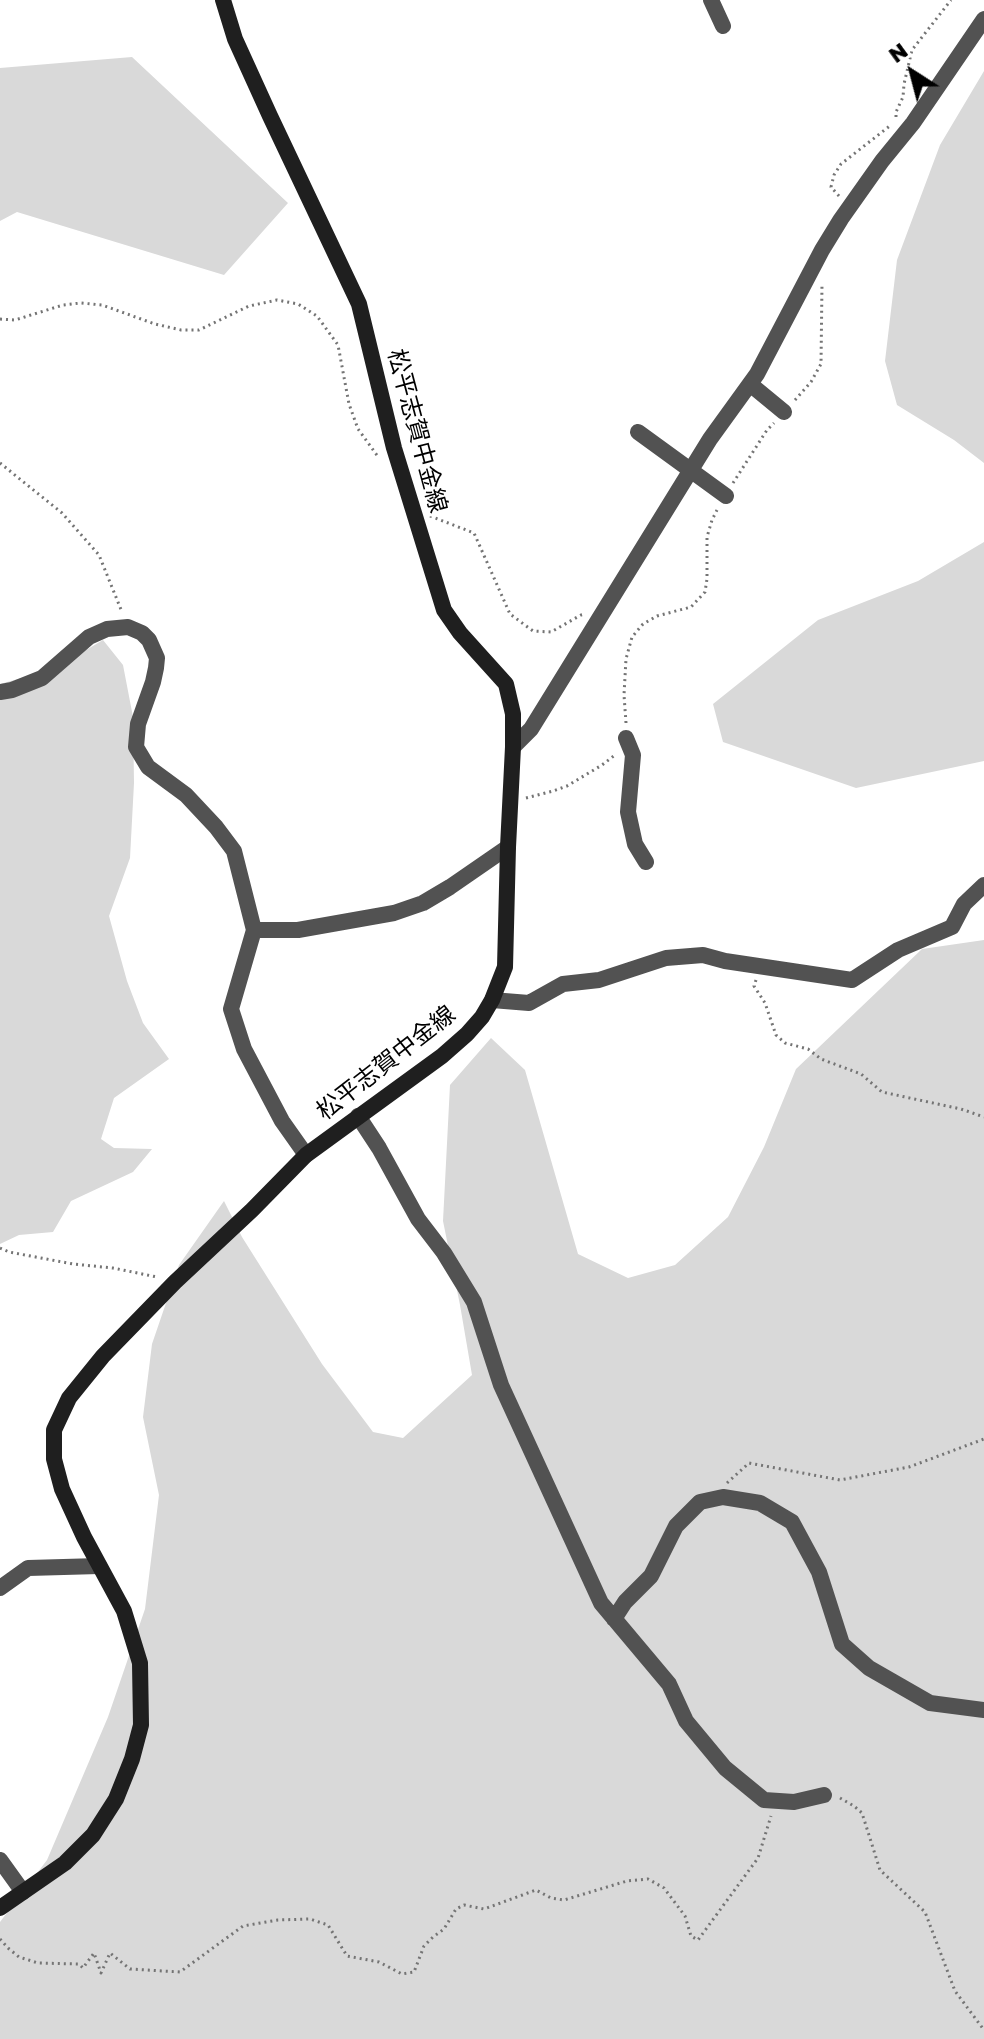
<!DOCTYPE html>
<meta charset="utf-8">
<style>
body{margin:0}
#map{position:relative;width:984px;height:2039px;overflow:hidden;background:#fff;font-family:"Golos Text",sans-serif}
canvas{display:block}
.north{position:absolute;left:872px;top:32px;width:80px;height:80px;-webkit-text-stroke:6px #fff;paint-order:stroke;rotate:324deg;font-size:22px;font-weight:700;line-height:32px;text-align:center;color:#000}
.north::after{content:'';display:block;margin:auto;width:28px;height:36px;background:#000;clip-path:polygon(50% 0,100% 100%,50% 72%,0 100%)}
</style>
<div id="map">
<canvas width="984" height="2039"></canvas>
<div class="north">N</div>
</div>
<script>
const c = document.querySelector('canvas').getContext('2d');
c.lineJoin = 'round';
function fill(path, color) {
  c.fillStyle = color;
  c.fill(path, 'evenodd');
}
function shape(rows) {
  const path = new Path2D();
  for (const r of rows) {
    path.moveTo(r[0], r[1]);
    for (let i = 2; i < r.length; i += 2) path.lineTo(r[i], r[i + 1]);
  }
  return path;
}
function strokePath(path, color, width, dash) {
  c.strokeStyle = color;
  c.lineWidth = width;
  c.lineCap = dash ? 'butt' : 'round';
  c.setLineDash(dash || []);
  c.stroke(path);
}
function label(font, color, halo, rows, align = 'center') {
  c.font = font + ' "Golos Text","Noto Sans JP",sans-serif';
  c.lineWidth = 6;
  c.setLineDash([]);
  c.textBaseline = 'middle';
  c.strokeStyle = halo;
  c.fillStyle = color;
  for (const [text, x, y, turn = 0] of rows) {
    c.save();
    c.translate(x, y);
    c.rotate((+turn || 0) * Math.PI / 180);
    c.textAlign = isNaN(turn) ? turn : align;
    if (halo) c.strokeText(text, 0, 0);
    c.fillText(text, 0, 0);
    c.restore();
  }
}
fill(shape([
 [132,57,288,203,224,275,17,212,0,221,0,68],
 [984,71,984,463,954,440,897,405,885,361,897,260,940,145],
 [984,542,984,761,856,788,723,742,713,704,818,620,918,581],
 [103,640,123,665,133,717,134,783,130,858,109,916,127,981,143,1023,169,1059,114,1098,101,1139,114,1148,152,1149,133,1172,71,1201,53,1232,19,1235,0,1244,0,684,54,669],
 [984,940,984,2039,0,2039,0,1922,47,1860,108,1717,145,1609,159,1495,143,1417,152,1344,179,1265,224,1201,242,1237,322,1364,373,1432,403,1438,472,1375,460,1305,443,1221,450,1085,491,1038,525,1070,578,1254,628,1278,675,1265,728,1217,764,1147,796,1069,922,949]
]), '#d9d9d9');
strokePath(shape([
 [896,117,896,112,903,97,904,84,912,50,951,0],
 [839,196,831,187,834,175,841,164,891,125],
 [0,319,15,320,63,305,81,303,102,305,155,324,181,330,199,330,249,306,277,300,298,304,317,316,338,345,349,404,358,429,379,458],
 [795,400,811,382,821,364,822,284],
 [0,463,62,513,99,555,122,612],
 [733,483,767,430,774,423],
 [430,516,474,533,510,614,533,631,551,632,581,615,585,614],
 [626,723,624,695,626,659,632,637,643,624,657,616,691,607,705,592,707,579,707,537,712,520,717,510],
 [526,798,553,791,567,786,602,765,615,755],
 [756,980,754,986,765,1003,776,1035,785,1043,808,1049,821,1059,861,1074,882,1092,961,1109,984,1117],
 [0,1248,9,1252,73,1264,113,1268,157,1277],
 [727,1483,749,1463,840,1480,909,1467,984,1439],
 [840,1798,854,1806,862,1813,880,1870,925,1912,955,1991,984,2030],
 [0,1939,8,1948,19,1957,38,1963,79,1964,83,1968,94,1953,101,1973,110,1953,130,1969,180,1972,243,1926,278,1920,310,1919,328,1925,347,1956,379,1962,402,1974,414,1972,424,1946,433,1937,444,1929,456,1909,464,1905,484,1909,536,1890,551,1898,564,1900,627,1881,648,1879,664,1888,685,1916,691,1936,698,1940,758,1858,771,1816]
]), '#747474', 3, [2, 4]);
strokePath(shape([
 [711,0,723,26],
 [750,384,784,412],
 [638,432,726,496],
 [0,692,12,690,42,678,89,637,107,629,128,627,142,633,149,640,157,658,156,668,153,682,138,724,136,747,148,767,186,795,216,827,234,851,254,930,231,1009,244,1049,282,1121,306,1155],
 [626,738,633,755,628,812,635,844,646,862],
 [513,747,531,729,710,439,757,374,822,250,841,219,882,161,913,123,984,19],
 [254,930,298,930,394,913,423,903,450,887,508,847],
 [492,1000,529,1003,563,984,599,980,666,958,703,955,725,961,852,980,898,950,952,927,964,904,984,885],
 [358,1116,379,1148,418,1219,444,1253,474,1302,501,1385,601,1603,669,1684,686,1721,725,1768,764,1800,794,1802,824,1795],
 [0,1588,28,1568,99,1566],
 [614,1619,625,1602,651,1576,676,1526,700,1502,723,1497,760,1503,792,1522,819,1572,842,1644,869,1668,930,1703,984,1710],
 [0,1860,23,1892]
]), '#525252', 16);
strokePath(shape([
 [0,1908,65,1863,93,1835,116,1799,132,1759,141,1725,140,1663,124,1611,84,1537,62,1489,54,1459,54,1430,69,1398,103,1356,175,1282,252,1210,306,1155,442,1056,467,1034,482,1017,492,1000,505,967,508,847,513,747,513,714,506,684,460,633,444,610,394,448,359,304,270,116,235,39,223,0]
]), '#1f1f1f', 16);
label('24px', '#000', '#fff', [
 ["松平志賀中金線",417,431,75],
 ["松平志賀中金線",386,1063,-38]
]);
</script>
